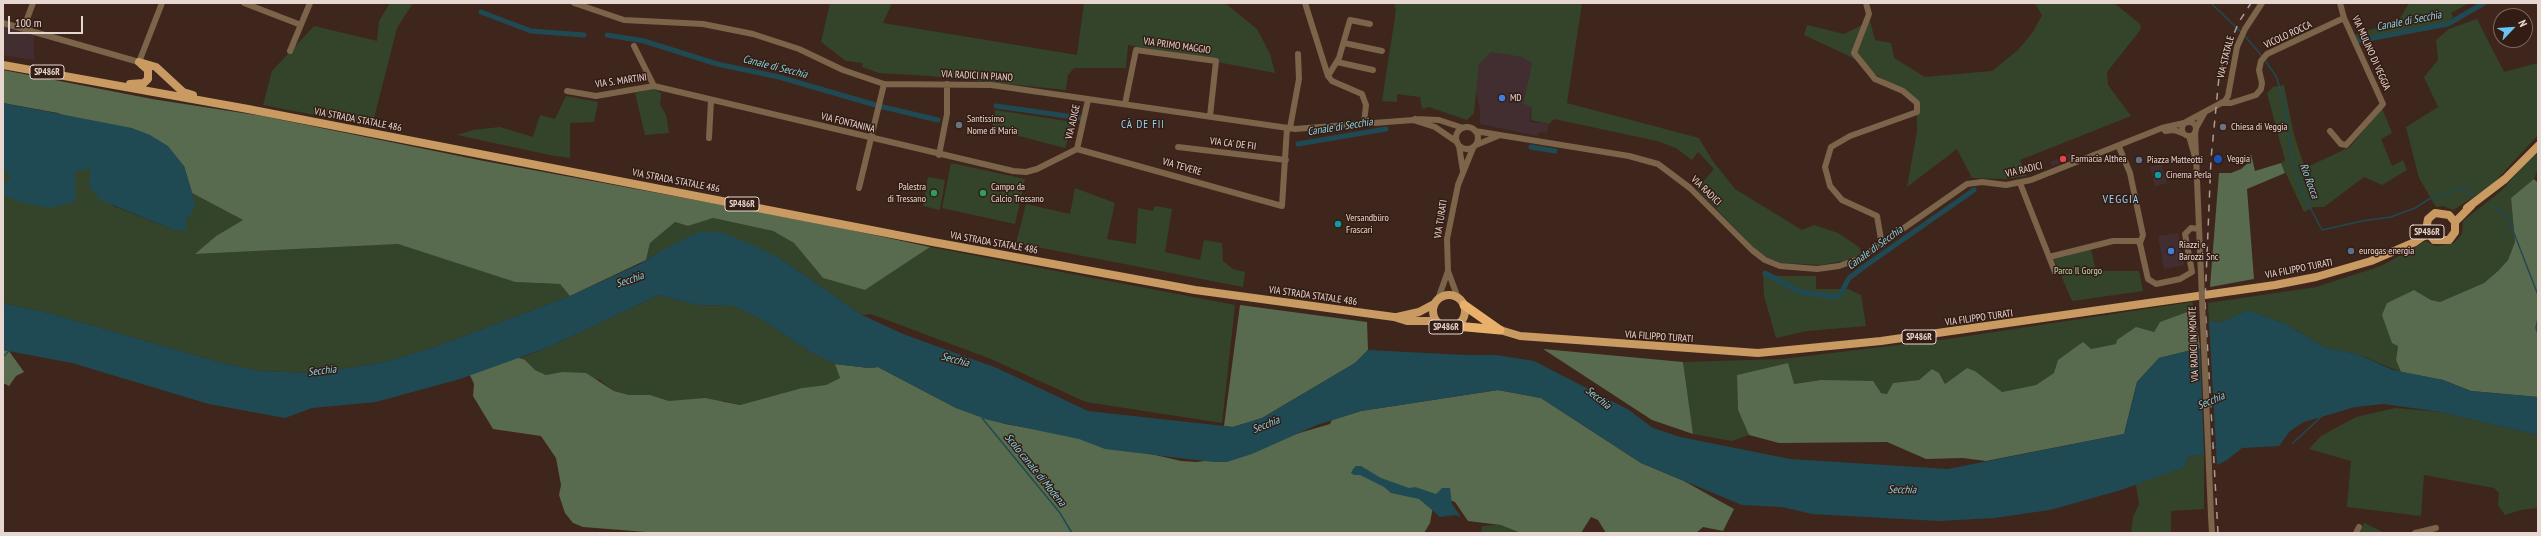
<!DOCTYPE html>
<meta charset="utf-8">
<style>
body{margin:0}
#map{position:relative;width:2541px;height:536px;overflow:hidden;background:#3e261c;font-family:"PT Sans Narrow",sans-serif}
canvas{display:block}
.frame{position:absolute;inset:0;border:4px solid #e7d7d1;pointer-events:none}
.north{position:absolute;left:2493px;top:8px;width:40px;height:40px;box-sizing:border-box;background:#331c13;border:1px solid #7b675f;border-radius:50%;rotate:65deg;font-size:11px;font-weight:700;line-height:16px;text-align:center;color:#e7d7d1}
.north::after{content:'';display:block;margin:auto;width:14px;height:18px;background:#6ac3f1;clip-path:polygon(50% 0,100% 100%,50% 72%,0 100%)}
.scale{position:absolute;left:8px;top:16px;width:75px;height:18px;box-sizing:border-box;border:2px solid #e7d7d1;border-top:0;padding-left:5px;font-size:12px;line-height:14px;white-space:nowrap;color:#e7d7d1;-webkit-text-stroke:3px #331c13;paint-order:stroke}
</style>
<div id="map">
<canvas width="2541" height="536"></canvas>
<div class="frame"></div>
<div class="north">N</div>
<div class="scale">100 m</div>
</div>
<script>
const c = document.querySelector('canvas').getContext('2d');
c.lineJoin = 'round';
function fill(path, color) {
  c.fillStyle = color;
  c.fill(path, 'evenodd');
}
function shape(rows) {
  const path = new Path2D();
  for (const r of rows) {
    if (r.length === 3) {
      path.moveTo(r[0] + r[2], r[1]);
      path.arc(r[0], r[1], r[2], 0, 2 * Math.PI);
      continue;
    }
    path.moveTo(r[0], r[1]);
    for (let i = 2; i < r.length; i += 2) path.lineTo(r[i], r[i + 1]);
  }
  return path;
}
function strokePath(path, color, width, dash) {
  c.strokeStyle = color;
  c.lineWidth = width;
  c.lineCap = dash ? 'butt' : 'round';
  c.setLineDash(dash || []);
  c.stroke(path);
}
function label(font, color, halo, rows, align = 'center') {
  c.font = font + ' "PT Sans Narrow",sans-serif';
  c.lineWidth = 3;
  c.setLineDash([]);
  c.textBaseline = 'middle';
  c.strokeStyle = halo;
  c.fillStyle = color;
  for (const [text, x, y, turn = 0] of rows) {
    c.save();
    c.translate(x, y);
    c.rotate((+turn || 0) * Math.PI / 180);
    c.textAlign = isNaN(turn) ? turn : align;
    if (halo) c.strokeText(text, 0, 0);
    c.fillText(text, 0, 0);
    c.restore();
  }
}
fill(shape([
 [3,20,34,25,34,60,3,55],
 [1491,52,1522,57,1532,63,1523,104,1532,107,1529,122,1549,124,1547,133,1539,132,1538,136,1480,124,1480,110,1476,91,1479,64],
 [2073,152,2075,157,2052,166,2050,162],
 [2161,164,2167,183,2155,186,2150,167],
 [2178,233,2184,265,2164,269,2158,236]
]), '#422e31');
fill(shape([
 [390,3,413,3,397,28,372,126,263,105,272,71,314,26,377,41,379,21],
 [830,3,892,3,883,23,1077,55,1084,3,1225,3,1257,29,1270,54,1275,73,1128,45,1126,68,1074,68,1068,75,1066,90,930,76,879,73,862,67,863,63,846,61,821,42],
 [1394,3,1582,3,1567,103,1699,138,1712,160,1735,189,1802,230,1814,225,1838,233,1859,247,1862,254,1843,261,1821,265,1782,263,1768,258,1754,248,1697,189,1714,169,1698,152,1692,160,1676,148,1657,141,1554,119,1549,124,1531,120,1532,107,1523,104,1532,63,1522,57,1491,52,1479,64,1474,113,1467,120,1429,107,1422,109,1420,97,1397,94,1397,102,1382,101,1396,10],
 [2035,3,2114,3,2140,24,2141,29,2107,72,2108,85,2131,116,2020,160,2027,176,2004,179,1972,178,1957,149,1907,187,1917,132,1917,103,1851,57,1804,35,1807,25,1844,34,1870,21,1875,40,1891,43,1894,58,1925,77,1992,71,2018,50,2033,32,2042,15],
 [2409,3,2469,3,2451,13,2453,17,2446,23,2356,39,2355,35,2399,20],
 [2477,19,2504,72,2538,63,2538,135,2491,186,2453,210,2443,206,2436,207,2419,178,2406,127,2438,107,2424,77,2438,60,2436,40,2449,29],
 [2284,85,2294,135,2305,168,2350,147,2382,108,2392,133,2381,139,2392,166,2403,160,2407,170,2382,185,2364,177,2324,207,2314,207,2304,212,2281,163,2285,160,2267,93,2273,87],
 [654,89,661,93,660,105,666,115,669,133,645,135,635,93],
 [566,96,598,102,594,122,570,123,570,158,550,155,457,135,473,130,500,127,533,137,540,115,555,119],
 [995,110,1073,122,1065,148,992,129],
 [2538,149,2538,168,2534,179,2511,198,2515,242,2508,260,2498,271,2484,283,2440,302,2431,300,2414,290,2387,303,2398,345,2396,360,2401,372,2357,354,2324,347,2286,324,2248,310,2222,322,2209,321,2208,303,2316,287,2381,266,2426,241,2435,246,2454,243,2462,234,2463,221,2501,191],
 [951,163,1025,179,1015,224,942,208],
 [3,167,10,178,75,201,75,172,91,167,113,206,174,230,185,222,194,207,192,193,243,220,216,236,195,254,398,244,515,282,560,284,570,296,432,348,380,363,313,373,259,371,222,363,49,313,3,303],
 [928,177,945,180,940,210,923,206],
 [1075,188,1115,203,1107,239,1136,244,1138,208,1153,211,1155,206,1172,209,1165,252,1200,260,1204,240,1222,243,1223,261,1233,269,1245,272,1243,287,1016,243,1026,204,1070,214],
 [713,218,773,231,794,243,823,278,865,290,930,247,1235,305,1222,423,1086,402,991,359,871,314,862,315,778,257,662,250,646,260,650,243,675,222,688,226],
 [2091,249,2096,271,2139,271,2143,291,2072,301,2054,259],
 [1763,272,1779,276,1816,276,1816,289,1848,289,1861,295,1866,326,1807,331,1776,338,1764,296],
 [659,295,696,305,733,306,759,318,809,351,835,364,840,378,826,385,802,388,740,405,724,401,669,401,650,395,629,395,614,391,600,380,562,372,546,375,535,370,520,358,549,347],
 [2192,302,2195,309,2160,322,2154,332,2116,344,2091,349,2036,385,2002,392,1975,371,1967,368,1945,384,1939,373,1932,369,1919,380,1893,383,1888,394,1821,380,1793,384,1788,363,1737,375,1738,410,1749,435,1732,441,1693,434,1683,362,1782,359,1948,339],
 [2395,408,2440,412,2538,435,2538,508,2521,510,2505,515,2498,505,2499,493,2494,488,2424,475,2421,516,2347,507,2351,461,2309,449,2321,436,2356,417],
 [2204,454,2204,509,2171,511,2171,533,2131,533,2133,517,2139,504,2136,484,2185,467,2188,457],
 [2364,523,2385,533,2360,533],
 [1509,524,1525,533,1481,533,1482,526]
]), '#34442b');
fill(shape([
 [3,70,152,99,262,116,484,161,804,220,930,247,865,290,823,278,794,243,773,231,713,218,688,226,675,222,650,243,646,260,570,296,560,284,515,282,398,244,195,254,216,236,243,220,192,193,184,166,58,113,3,103],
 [2251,154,2255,171,2281,163,2285,173,2247,189,2254,279,2210,287,2219,173,2231,173,2241,169,2249,162],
 [2534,179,2538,183,2538,397,2471,391,2443,380,2401,372,2396,360,2398,346,2392,343,2382,315,2387,303,2414,290,2431,300,2440,302,2484,283,2498,271,2508,260,2515,242,2511,198],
 [1240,305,1367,322,1368,350,1355,363,1262,418,1233,427,1224,426],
 [2195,309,2200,348,2159,358,2137,382,2124,434,1986,461,1963,458,1926,459,1887,442,1779,443,1749,435,1738,410,1737,375,1788,363,1794,384,1821,380,1873,381,1881,393,1887,394,1893,383,1919,380,1932,369,1939,373,1945,384,1967,368,1975,371,2002,392,2036,385,2054,373,2058,360,2083,342,2091,349,2116,344,2117,340,2136,327,2154,332,2160,322],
 [1543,349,1683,362,1693,434,1652,420],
 [3,350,9,351,24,372,16,376,9,386,3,383],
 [511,355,525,360,535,370,546,375,562,372,586,373,614,391,629,395,650,395,669,401,705,398,740,405,802,388,826,385,840,378,835,364,869,368,878,367,956,408,1005,424,1074,436,1181,461,1197,462,1228,458,1279,439,1330,424,1332,420,1361,411,1498,390,1541,398,1641,463,1684,481,1734,509,1723,531,1703,527,1696,533,1606,533,1598,520,1591,517,1581,533,1521,533,1501,525,1468,521,1455,502,1442,497,1434,501,1430,523,1424,533,659,533,583,527,573,523,565,513,559,495,561,485,556,458,541,436,493,429,473,396,474,384,468,371]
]), '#596b4e');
fill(shape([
 [3,103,132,128,150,135,168,146,184,166,192,193,195,207,185,222,186,230,174,230,100,200,89,186,91,168,75,172,76,201,51,208,19,202,4,195,3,185,10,178,3,167],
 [699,232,720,232,746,242,778,257,862,315,903,334,997,368,1088,411,1233,427,1262,418,1355,363,1368,350,1465,355,1496,355,1534,361,1629,410,1653,428,1680,437,1790,459,1948,469,2124,434,2137,382,2159,358,2200,348,2204,454,2188,457,2185,467,2121,490,2050,510,1994,518,1939,521,1812,514,1782,507,1742,505,1641,463,1541,398,1498,390,1361,411,1317,425,1252,454,1227,462,1213,462,1105,449,1079,439,988,420,956,408,878,367,869,368,835,364,809,351,759,318,733,306,696,305,659,295,549,347,460,379,376,402,312,408,285,418,209,404,72,363,3,350,3,303,49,313,222,363,259,371,313,373,380,363,432,348,570,296,640,264,662,250],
 [2248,310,2286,324,2324,347,2357,354,2393,370,2443,380,2471,391,2538,397,2538,435,2440,412,2384,404,2355,407,2304,422,2290,431,2279,446,2242,448,2227,460,2217,465,2209,321,2222,322],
 [1356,466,1361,466,1381,478,1409,488,1415,487,1436,494,1442,488,1450,488,1452,504,1461,517,1455,515,1440,517,1419,499,1391,493,1384,487,1360,475,1354,475,1351,473,1353,469]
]), '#204a53');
strokePath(shape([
 [2211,3,2241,32],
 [2244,35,2262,56],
 [2264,59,2276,76,2285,104,2290,151,2302,192,2322,230,2362,221,2391,217,2415,208,2429,199,2461,189,2473,195],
 [2493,207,2507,215,2538,295],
 [2538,318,2536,328,2538,334],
 [3,357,10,350],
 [982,418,1060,513,1072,533],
 [2293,443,2322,416],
 [2210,446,2218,448]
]), '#204a53', 1.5);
strokePath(shape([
 [481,12,531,31,584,35],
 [607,35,644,41,717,64,779,77,879,106,938,120],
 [2357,41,2448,24,2484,3],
 [996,106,1081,118],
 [1298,144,1386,129],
 [1531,147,1555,151],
 [1765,273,1800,292,1835,297,1841,293,1849,278,1865,266,1974,190]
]), '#204a53', 5);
strokePath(shape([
 [244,3,301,25],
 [574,3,624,20,703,24,753,34,799,49,843,70,884,84,991,85,1295,129,1413,120],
 [1305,3,1328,76,1332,81,1362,94,1366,105,1364,123],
 [1866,3,1869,14,1854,53,1875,79,1903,91,1917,103,1917,112,1850,136,1831,147,1825,167,1830,186,1842,200,1877,216,1882,245],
 [3,23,139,62,162,3],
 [24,27,33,3],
 [1344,43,1382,51],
 [634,46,654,86],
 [290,51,310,3],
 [1337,62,1373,70],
 [1328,76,1339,58,1350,20,1370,24],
 [567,91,596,96,654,86,1013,171,1026,172,1037,169,1077,149],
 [2223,103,2231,103,2256,95,2261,89,2262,83,2259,70,2261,61,2267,54,2344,18],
 [1125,104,1136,50,1216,61,1210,116],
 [1415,119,1413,120,1435,127,1457,142],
 [1415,119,1439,120,1463,128],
 [2189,129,7],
 [2186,122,2225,101,2228,96,2237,47,2245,29,2262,3],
 [1467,138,11],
 [1290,128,1299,79,1298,54],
 [2196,128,2205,112],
 [1475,131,1629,156,1658,164,1690,188,1752,250,1765,260,1780,266,1817,269,1839,266,1861,258,1967,184,1982,182,2006,185,2031,180,2162,128,2184,123],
 [2165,131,2174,130,2182,133],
 [2330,131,2341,144,2346,145,2383,104,2344,18,2340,3],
 [2195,132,2201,275],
 [2189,136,2195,157],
 [709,138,711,100],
 [1476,145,1500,135],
 [1459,146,1463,171],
 [1178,147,1286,160],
 [2119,147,2130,173,2135,197,2143,235,2140,243],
 [1077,149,1282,206,1287,128],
 [1077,149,1088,100],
 [939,155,947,114,947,84],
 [2020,183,2055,272],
 [859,188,884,84],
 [2049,257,2113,241,2138,241,2140,244,2148,279,2156,284,2180,279,2192,272,2185,234,2191,228,2199,229],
 [1458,298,1448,271,1447,239,1458,185,1473,148],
 [1438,299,1448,271],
 [2211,516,2212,533],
 [2356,533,2359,527],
 [2415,533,2436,528]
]), '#7b644a', 6);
strokePath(shape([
 [139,62,156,67,183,92,193,95],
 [3,65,248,109,933,242,1195,290,1394,317,1407,321,1431,321,1439,324],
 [130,84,144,83,148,79,148,70,141,64],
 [2467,208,2505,179,2538,146],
 [2455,222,2449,215,2435,213,2428,219,2426,230,2434,240,2449,240,2455,232,2455,222,2471,206],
 [1449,311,16],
 [1397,317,1419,312,1434,304],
 [1500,330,1520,336,1758,353,1881,341,2275,285,2316,277,2371,261,2415,242,2427,234]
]), '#c99a62', 8);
strokePath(shape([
 [1464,305,1498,329],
 [1456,326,1500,330]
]), '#e8b06b', 9);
strokePath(shape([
 [2218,533,2205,303,2211,159,2219,77,2226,52,2239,22,2251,3]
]), '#ae9b94', 1.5, [7, 7]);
strokePath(shape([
 [2201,275,2211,516]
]), '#7b644a', 6);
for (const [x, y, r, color] of [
 [1502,98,4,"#3f7fe0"],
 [959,125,4,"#6b7280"],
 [2223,127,4,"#6b7280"],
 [2063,159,4,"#e0444e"],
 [2218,159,5,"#1a4fb4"],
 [2139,160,4,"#5c6f8a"],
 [2158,175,4,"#0f9aa8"],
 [934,193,4,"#2e9e5b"],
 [983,193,4,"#2e9e5b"],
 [1338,224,4,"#0f9aa8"],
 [2171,251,4,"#3f7fe0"],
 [2351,251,4,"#5c6f8a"]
]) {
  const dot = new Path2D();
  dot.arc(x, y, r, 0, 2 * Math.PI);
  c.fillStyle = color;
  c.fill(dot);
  strokePath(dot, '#331c13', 1.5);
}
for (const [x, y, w] of [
 [47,72,34],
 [742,204,34],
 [2427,232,34],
 [1446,327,34],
 [1919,337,34]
]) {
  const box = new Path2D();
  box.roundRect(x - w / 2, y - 7, w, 14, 3);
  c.fillStyle = '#331c13';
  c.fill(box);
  strokePath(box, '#e7d7d1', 1);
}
label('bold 9px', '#e7d7d1', null, [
 ["SP486R",47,72],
 ["SP486R",742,204],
 ["SP486R",2427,232],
 ["SP486R",1446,327],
 ["SP486R",1919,337]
]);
label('10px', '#e7d7d1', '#331c13', [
 ["VICOLO ROCCA",2288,35,-25],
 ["VIA PRIMO MAGGIO",1177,46,8],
 ["VIA MULINO DI VEGGIA",2371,53,66],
 ["VIA STATALE",2226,57,-76],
 ["VIA RADICI IN PIANO",977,76,3],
 ["VIA S. MARTINI",621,81,-8],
 ["VIA STRADA STATALE 486",358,120,11],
 ["VIA ADIGE",1073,122,-77],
 ["VIA FONTANINA",848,123,14],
 ["VIA CA' DE FII",1233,144,7],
 ["VIA TEVERE",1182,167,16],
 ["VIA RADICI",2024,170,-13],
 ["VIA STRADA STATALE 486",676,181,11],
 ["VIA RADICI",1706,191,44],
 ["VIA TURATI",1441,219,-81],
 ["VIA STRADA STATALE 486",994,243,10],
 ["VIA FILIPPO TURATI",2299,269,-11],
 ["VIA STRADA STATALE 486",1313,296,8],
 ["VIA FILIPPO TURATI",1979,318,-8],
 ["VIA FILIPPO TURATI",1659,337,4],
 ["VIA RADICI IN MONTE",2194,344,-92]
]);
label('10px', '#e7d7d1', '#331c13', [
 ["MD",1510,98],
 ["Santissimo",967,119],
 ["Nome di Maria",967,131],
 ["Chiesa di Veggia",2231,127],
 ["Farmacia Althea",2071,159],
 ["Veggia",2227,159],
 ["Piazza Matteotti",2147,160],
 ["Cinema Perla",2166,175],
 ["Palestra",926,187,"right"],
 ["di Tressano",926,199,"right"],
 ["Campo da",991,187],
 ["Calcio Tressano",991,199],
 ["Versandbüro",1346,218],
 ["Frascari",1346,230],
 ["Riazzi e",2179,245],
 ["Barozzi Snc",2179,257],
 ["eurogas energia",2359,251]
], 'left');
label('10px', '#bcdda9', '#331c13', [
 ["Parco Il Gorgo",2078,271]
]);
label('italic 11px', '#86d3e3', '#331c13', [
 ["Canale di Secchia",2409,21,-11],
 ["Canale di Secchia",775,67,14],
 ["Canale di Secchia",1340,127,-9],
 ["Rio Rocca",2309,181,70],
 ["Canale di Secchia",1875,248,-36],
 ["Secchia",630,280,-19],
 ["Secchia",955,360,15],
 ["Secchia",322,371,-7],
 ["Secchia",1598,398,39],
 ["Secchia",2211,401,-23],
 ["Secchia",1266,425,-22],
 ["Scolo canale di Modena",1035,470,51],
 ["Secchia",1902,490,1]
]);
c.letterSpacing = '1px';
label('11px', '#95d4f6', '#331c13', [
 ["CÀ DE FII",1143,125]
]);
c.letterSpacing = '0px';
c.letterSpacing = '1px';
label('12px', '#95d4f6', '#331c13', [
 ["VEGGIA",2121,200]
]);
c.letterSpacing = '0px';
</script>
